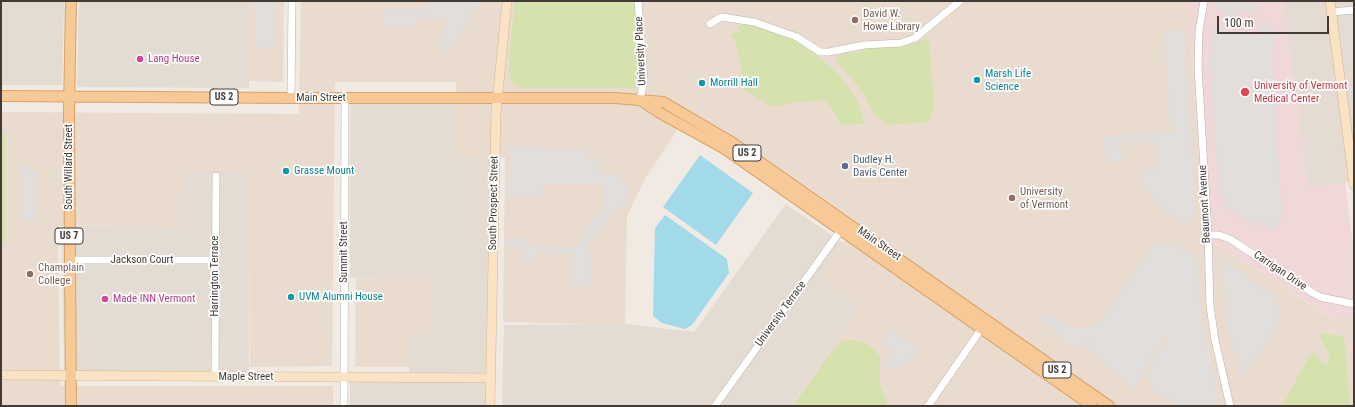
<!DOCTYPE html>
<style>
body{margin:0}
#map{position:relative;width:1355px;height:407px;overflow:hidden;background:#f0eae3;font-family:"Roboto Condensed",sans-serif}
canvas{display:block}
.frame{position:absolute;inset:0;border:2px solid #423a34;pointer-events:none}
.scale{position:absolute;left:1217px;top:16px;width:112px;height:18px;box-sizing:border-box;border:2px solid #423a34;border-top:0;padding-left:5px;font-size:12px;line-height:14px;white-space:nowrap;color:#423a34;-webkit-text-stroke:3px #fff;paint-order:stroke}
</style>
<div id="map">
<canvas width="1355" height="407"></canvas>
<div class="frame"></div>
<div class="scale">100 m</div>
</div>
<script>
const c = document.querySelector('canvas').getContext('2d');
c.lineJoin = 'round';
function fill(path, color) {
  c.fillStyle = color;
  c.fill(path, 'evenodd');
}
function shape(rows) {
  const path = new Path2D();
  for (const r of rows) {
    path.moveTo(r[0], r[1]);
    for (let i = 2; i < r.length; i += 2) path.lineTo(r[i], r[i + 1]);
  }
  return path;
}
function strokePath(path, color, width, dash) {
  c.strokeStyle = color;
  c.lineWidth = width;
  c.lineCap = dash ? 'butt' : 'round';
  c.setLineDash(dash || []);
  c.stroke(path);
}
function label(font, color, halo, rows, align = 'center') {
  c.font = font + ' "Roboto Condensed",sans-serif';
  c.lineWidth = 3.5;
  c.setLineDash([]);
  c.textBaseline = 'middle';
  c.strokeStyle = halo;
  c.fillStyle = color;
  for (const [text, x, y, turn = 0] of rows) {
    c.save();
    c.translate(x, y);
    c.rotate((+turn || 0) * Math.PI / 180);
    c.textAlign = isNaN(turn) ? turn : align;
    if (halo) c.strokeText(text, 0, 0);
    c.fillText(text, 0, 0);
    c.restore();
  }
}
fill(shape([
 [1,1,64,1,62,85,1,85],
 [79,1,249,1,249,88,77,87],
 [1283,1,1354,1,1354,180,1345,183,1308,188],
 [350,103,456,104,454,157,490,157,485,406,350,406,350,381,409,382,410,333,430,332,430,280,350,278],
 [225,170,250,171,249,371,76,371,76,226,130,225,130,228,134,228,134,224,152,224,153,228,180,228,180,190,182,190,182,171],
 [786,204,843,243,819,277,860,307,790,406,502,406,504,325,626,324,694,332]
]), '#e4dbd2');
fill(shape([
 [249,1,284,1,283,82,249,81],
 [301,1,1188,1,1204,236,1333,319,1354,316,1354,406,790,406,860,307,819,277,858,222,731,134,690,110,645,179,627,216,625,325,503,322,505,157,454,157,456,82,335,82,332,366,250,367,250,171,182,171,182,190,180,190,180,228,153,228,152,224,134,224,134,228,130,228,130,225,58,226,60,386,333,386,333,406,1,406,1,112,299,114],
 [356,279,430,279,430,333,410,333,410,367,355,367]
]), '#e9dcce');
fill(shape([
 [1188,1,1283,1,1308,188,1345,183,1354,252,1354,316,1334,319,1204,236]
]), '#f0d7d8');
fill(shape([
 [515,1,634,1,640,78,639,85,635,88,525,88,518,87,513,84,511,79,509,72,509,56],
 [743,23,786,36,798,42,823,60,839,75,849,88,858,101,864,124,841,125,833,110,825,100,798,102,772,107,741,88,742,74,740,60,735,42,730,34,740,32,737,26,744,25],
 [927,37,929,39,934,107,930,120,928,122,885,125,883,120,876,117,862,91,835,59,840,55,849,53,859,53,861,50,870,47,909,45,919,42],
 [1,134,5,134,5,242,1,242],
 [1321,333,1341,336,1344,339,1350,404,1349,406,1282,406,1311,353,1314,353,1324,365,1328,364,1329,354,1320,336],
 [843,340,856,340,864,343,872,347,880,357,880,386,887,402,885,406,793,406,827,358]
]), '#d5e2ae');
fill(shape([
 [256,1,276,1,275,48,255,47],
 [428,1,480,1,480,6,472,7,471,15,468,24,446,54,439,44,444,32,445,18,418,18,417,26,384,26,384,9,427,8],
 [1217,1,1258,1,1256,13,1240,10,1239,16,1221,14,1222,8,1216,7],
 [1260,23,1275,26,1272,56,1282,221,1276,221,1277,228,1265,229,1264,223,1260,222,1256,227,1222,205,1226,198,1224,193,1219,195,1210,60,1213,29,1259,36],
 [1184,30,1196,217,1189,217,1190,223,1178,224,1177,217,1173,213,1169,218,1156,200,1140,185,1142,181,1138,174,1137,169,1155,168,1155,174,1158,173,1156,141,1115,143,1115,145,1121,145,1123,162,1107,162,1107,158,1105,158,1105,136,1174,131,1176,128,1175,127,1170,127,1164,32],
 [63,113,66,128,66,213,64,213],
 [510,145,543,147,546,150,583,150,588,156,594,157,597,160,599,164,600,170,603,174,619,175,619,181,627,181,627,206,618,208,592,238,586,252,591,253,590,287,569,287,570,254,539,252,530,264,523,264,520,248,504,244,505,238,519,239,522,237,526,237,526,245,536,246,570,248,577,245,586,232,586,229,603,208,603,184,543,184,542,198,508,197],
 [21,166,29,166,29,172,37,172,36,220,21,220],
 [61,231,67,234,67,353,64,363],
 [1161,243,1189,251,1196,255,1202,319,1219,400,1215,406,1179,406,1149,387,1152,380,1146,377,1161,345,1166,347,1168,343,1166,337,1164,337,1134,390,1087,347,1091,341,1083,342,1082,348,1063,344,1065,340,1064,338,1037,320,1047,310,1065,323,1076,328,1087,328,1098,324,1106,316,1122,290,1154,245],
 [1221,259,1272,294,1277,301,1281,312,1275,330,1240,379,1227,321],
 [892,329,915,346,916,345,921,348,907,364,904,362,896,372,883,363,892,352,881,344]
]), '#e1dedc');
fill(shape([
 [700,155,753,193,716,245,663,207],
 [665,215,727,259,729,273,692,325,685,329,662,323,653,316,655,228]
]), '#a3daea');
const street = shape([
 [638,1,644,80,640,100],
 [1204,1,1199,31,1198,67,1208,235,1210,306,1215,340,1230,406],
 [1332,12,1354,10],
 [710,24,721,17,754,22,797,37,820,52,829,52,864,45,901,43,915,38,960,1],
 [291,98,292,1],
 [1208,235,1219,235,1230,239,1313,293,1320,297,1354,304],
 [69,260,215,260],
 [215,377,216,176],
 [344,406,345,98],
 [715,406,843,227],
 [928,406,984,325]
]);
const secondary = shape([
 [1330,1,1354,185],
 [1,375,491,378],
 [490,406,496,112,507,1]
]);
const primary = shape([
 [1,96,291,98,615,98,663,102,730,141,1109,406],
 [642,101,660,113,725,149,1092,406],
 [71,406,69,111,71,1]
]);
strokePath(street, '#beb3aa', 8);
strokePath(secondary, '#d0b798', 10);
strokePath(primary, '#daa268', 12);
strokePath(street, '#fff', 7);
strokePath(secondary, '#fae3c4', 9);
strokePath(primary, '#f6c996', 10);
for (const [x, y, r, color] of [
 [855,20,4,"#8d6e63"],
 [140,59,4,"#d1479c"],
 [977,80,4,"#0f9aa8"],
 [702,83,4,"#0f9aa8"],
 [1245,92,5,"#e0444e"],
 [845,166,4,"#5c6f8a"],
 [286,171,4,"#0f9aa8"],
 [1012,198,4,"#8d6e63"],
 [30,274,4,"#8d6e63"],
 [291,297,4,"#0f9aa8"],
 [105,299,4,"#d1479c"]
]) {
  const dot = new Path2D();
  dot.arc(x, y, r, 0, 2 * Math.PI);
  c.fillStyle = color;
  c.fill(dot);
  strokePath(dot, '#fff', 1.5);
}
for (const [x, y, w] of [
 [224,97,28],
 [747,153,28],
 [69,236,28],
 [1057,370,28]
]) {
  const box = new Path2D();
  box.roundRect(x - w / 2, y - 8, w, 16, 3);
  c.fillStyle = '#fff';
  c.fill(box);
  strokePath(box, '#423a34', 1);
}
label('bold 10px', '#423a34', null, [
 ["US 2",224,97],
 ["US 2",747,153],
 ["US 7",69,236],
 ["US 2",1057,370]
]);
label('11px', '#785e54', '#fff', [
 ["David W.",863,14],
 ["Howe Library",863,27],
 ["University",1020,192],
 ["of Vermont",1020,205],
 ["Champlain",38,268],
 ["College",38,281]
], 'left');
label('11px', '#423a34', '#fff', [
 ["University Place",641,51,-93],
 ["Main Street",321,98],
 ["South Willard Street",69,167,-90],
 ["South Prospect Street",494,203,-89],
 ["Beaumont Avenue",1205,204,-93],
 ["Main Street",879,244,35],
 ["Summit Street",344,252,-90],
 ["Jackson Court",142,260],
 ["Carrigan Drive",1280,271,34],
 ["Harrington Terrace",215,276,-90],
 ["University Terrace",781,314,-54],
 ["Maple Street",246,377]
]);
label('11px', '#b23c85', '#fff', [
 ["Lang House",148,59],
 ["Made INN Vermont",113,299]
], 'left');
label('11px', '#0d838f', '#fff', [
 ["Marsh Life",985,74],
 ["Science",985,87],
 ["Morrill Hall",710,83],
 ["Grasse Mount",294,171],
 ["UVM Alumni House",299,297]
], 'left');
label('11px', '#be3a42', '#fff', [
 ["University of Vermont",1254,86],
 ["Medical Center",1254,99]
], 'left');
label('11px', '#4e5e75', '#fff', [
 ["Dudley H.",853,160],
 ["Davis Center",853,173]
], 'left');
</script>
